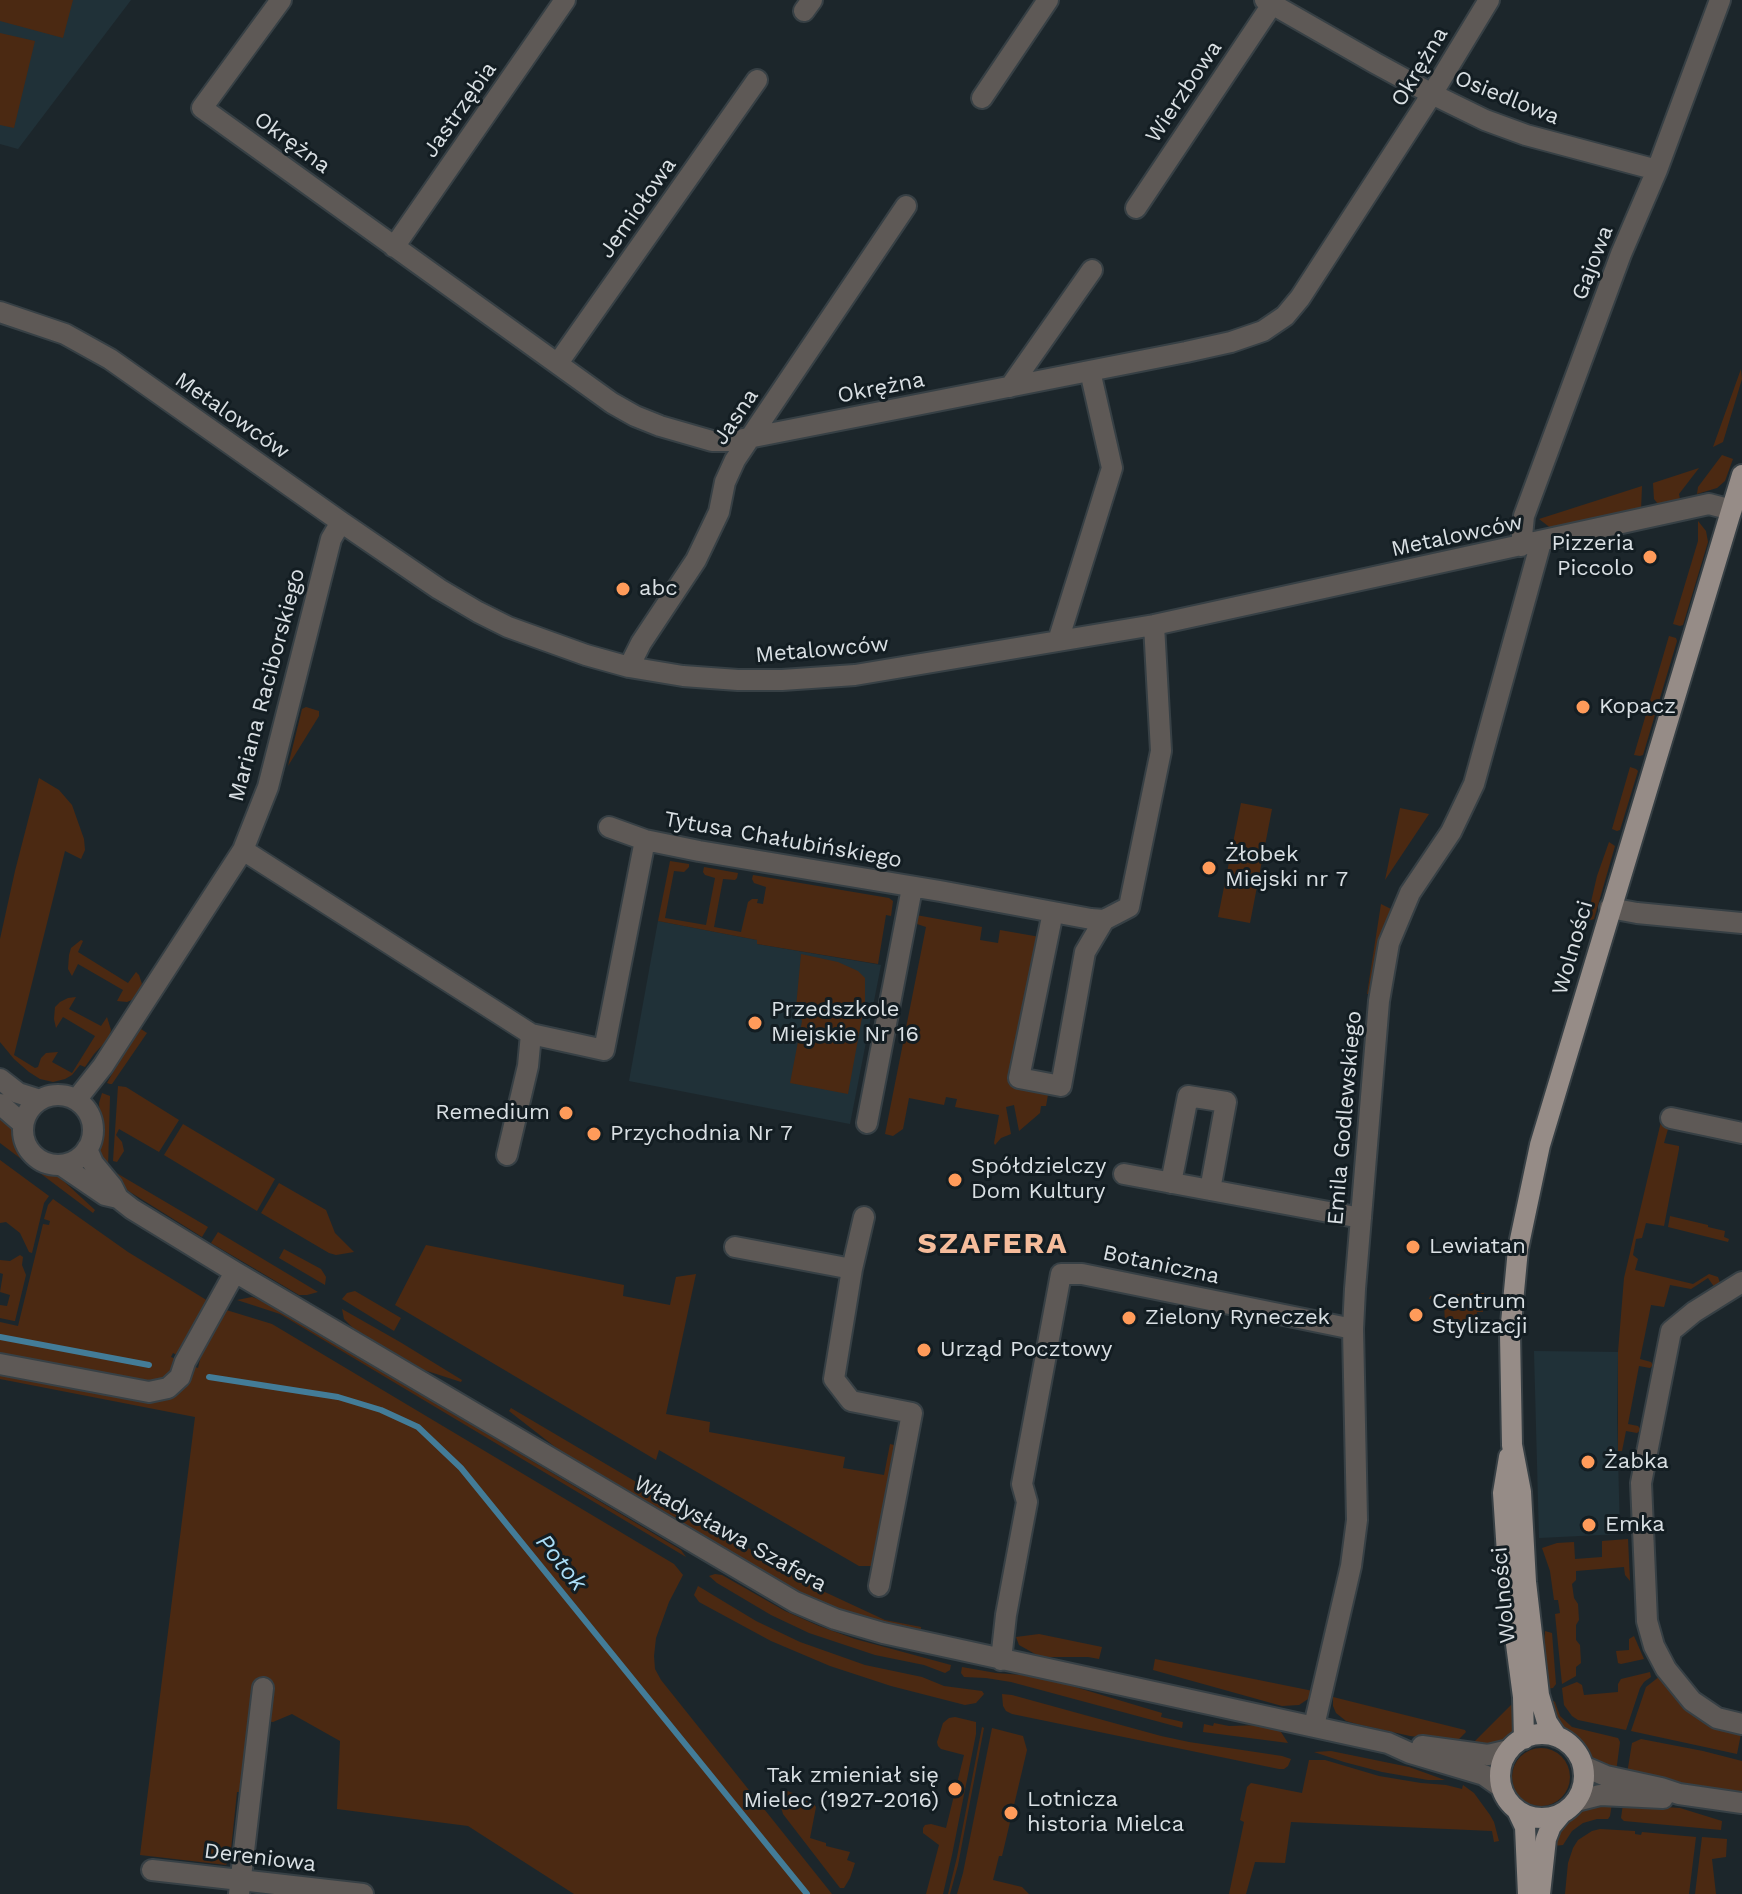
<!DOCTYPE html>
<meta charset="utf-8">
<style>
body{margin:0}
canvas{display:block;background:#1c262b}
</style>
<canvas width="1742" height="1894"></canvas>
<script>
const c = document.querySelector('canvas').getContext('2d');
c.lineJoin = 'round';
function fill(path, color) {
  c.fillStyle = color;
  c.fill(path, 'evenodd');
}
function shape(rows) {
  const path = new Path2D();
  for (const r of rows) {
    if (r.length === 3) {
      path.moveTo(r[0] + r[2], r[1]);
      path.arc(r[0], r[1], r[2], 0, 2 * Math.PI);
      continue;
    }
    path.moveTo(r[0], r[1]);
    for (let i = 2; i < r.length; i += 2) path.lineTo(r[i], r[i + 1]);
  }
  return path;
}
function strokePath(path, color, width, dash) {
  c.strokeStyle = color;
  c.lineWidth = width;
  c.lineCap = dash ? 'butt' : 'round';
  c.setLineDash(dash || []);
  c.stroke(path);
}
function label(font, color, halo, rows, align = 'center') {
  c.font = font + ' "Work Sans",sans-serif';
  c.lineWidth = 6;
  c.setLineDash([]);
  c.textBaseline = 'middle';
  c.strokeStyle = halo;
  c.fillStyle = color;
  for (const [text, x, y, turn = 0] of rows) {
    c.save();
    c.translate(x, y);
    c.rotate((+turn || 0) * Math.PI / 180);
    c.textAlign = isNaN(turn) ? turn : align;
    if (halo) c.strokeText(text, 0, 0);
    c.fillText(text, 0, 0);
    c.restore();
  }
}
fill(shape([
 [0,0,131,0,18,149,0,144],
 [658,921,757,940,757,944,881,965,850,1124,629,1081],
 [1534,1351,1618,1352,1617,1419,1620,1534,1539,1538]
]), '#203138');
fill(shape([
 [0,0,73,0,63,38,0,21],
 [0,33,35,41,14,128,0,125],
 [1741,369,1742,379,1723,442,1713,447],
 [1722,455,1733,459,1725,481,1717,488,1697,494,1698,487],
 [1699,468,1679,494,1680,499,1658,504,1654,499,1653,483],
 [1642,486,1641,510,1552,529,1539,519],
 [1698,521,1706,531,1708,542,1683,625,1680,626,1673,624,1698,541],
 [1669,636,1676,638,1677,641,1643,755,1640,756,1634,755],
 [306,707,319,711,319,716,288,766,302,709],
 [1630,767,1636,769,1638,771,1620,830,1617,831,1612,829],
 [39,778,59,790,72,805,84,839,85,850,81,859,65,851,14,1055,35,1068,38,1067,41,1058,46,1053,58,1052,52,1062,72,1073,95,1036,63,1017,56,1028,54,1019,55,1007,60,1002,68,998,76,997,69,1009,101,1026,107,1017,111,1030,109,1038,94,1054,85,1067,80,1065,72,1075,65,1079,53,1082,40,1079,29,1072,14,1059,0,1042,0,939,15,871],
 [1241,803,1272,809,1250,923,1218,917],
 [1400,808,1429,814,1385,880],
 [1609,842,1615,846,1594,919,1591,920,1587,919,1597,876],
 [670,861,689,864,689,867,684,872,674,871,665,918,706,925,715,878,705,875,703,872,704,867,738,873,737,878,735,880,723,879,714,927,741,932,748,902,752,899,758,899,757,903,763,904,766,887,754,883,752,879,753,875,889,898,893,901,891,916,886,915,878,964,757,944,757,940,658,921],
 [1381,904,1391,909,1376,953,1373,970,1372,994,1367,994],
 [916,915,982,927,980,940,998,943,1000,930,1040,937,1012,1082,1049,1089,1046,1106,1041,1106,1040,1113,1019,1131,1014,1105,1006,1107,1011,1134,1001,1138,995,1145,994,1143,999,1115,955,1107,957,1099,946,1097,944,1105,909,1098,903,1129,893,1136,885,1134,926,927,914,923],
 [81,940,83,941,78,952,128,983,136,972,139,975,142,984,138,995,134,999,127,1002,117,1001,123,990,78,964,72,976,68,969,69,955,71,948],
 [801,954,838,962,858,971,865,978,865,1001,848,1094,790,1083,802,1021,796,1007],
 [138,1027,147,1033,112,1084,110,1084,107,1083],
 [118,1086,126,1087,179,1120,159,1152,119,1129,116,1135,122,1142,124,1151,117,1162,113,1161],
 [102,1093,110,1096,108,1168,208,1227,202,1237,130,1192,115,1180,101,1161,99,1152,101,1128,99,1103],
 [1664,1109,1668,1110,1668,1129,1664,1143,1679,1146,1679,1149,1664,1226,1646,1223,1642,1238,1636,1239,1633,1255,1638,1259,1635,1270,1693,1284,1709,1274,1718,1277,1720,1283,1718,1288,1715,1288,1708,1278,1691,1289,1670,1285,1664,1307,1651,1305,1640,1359,1651,1362,1653,1365,1650,1368,1639,1366,1628,1424,1638,1426,1641,1430,1637,1433,1626,1431,1622,1451,1618,1451,1618,1352,1624,1278],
 [0,1112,11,1126,15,1145,23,1158,39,1170,57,1175,95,1210,93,1213,0,1143],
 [183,1124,275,1179,257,1211,164,1155],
 [0,1160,49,1196,44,1203,32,1253,29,1252,20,1233,6,1222,0,1223],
 [279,1183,326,1210,335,1233,354,1252,336,1255,329,1253,261,1213],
 [53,1199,128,1252,208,1301,179,1356,173,1353,171,1357,198,1368,202,1351,223,1309,272,1324,674,1564,683,1575,669,1602,656,1638,654,1656,655,1669,661,1680,832,1894,574,1894,468,1826,337,1809,340,1741,292,1714,273,1722,252,1719,244,1792,237,1792,230,1859,226,1865,140,1855,195,1417,0,1379,0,1322,18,1326,43,1224,49,1225,50,1221,44,1219,48,1205],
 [1670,1216,1708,1225,1708,1227,1725,1231,1724,1237,1729,1239,1728,1242,1668,1227],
 [218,1232,318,1292,307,1295,299,1295,245,1263,211,1243],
 [426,1245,624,1285,623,1296,670,1305,676,1277,696,1274,666,1414,710,1422,709,1432,845,1457,843,1468,884,1475,890,1444,898,1446,874,1566,859,1566,659,1450,656,1460,395,1305],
 [284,1249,321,1269,326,1277,325,1285,279,1258],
 [20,1255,23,1257,22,1265,26,1275,15,1321,14,1321,0,1318,0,1305,7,1306,10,1295,0,1292,3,1274,0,1273,0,1260,10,1261],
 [355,1291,401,1318,394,1331,342,1299,347,1293],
 [1484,1293,1483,1312,1477,1312,1475,1331,1453,1332,1452,1327,1445,1327,1444,1299,1429,1299,1430,1296],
 [252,1297,266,1302,681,1550,686,1557,280,1314,237,1300],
 [342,1309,400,1342,462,1380,461,1382,424,1370,353,1328,344,1319],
 [511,1408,814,1587,885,1620,921,1627,921,1630,896,1627,846,1612,789,1588,559,1450,509,1411],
 [1628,1539,1630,1581,1625,1575,1624,1567,1576,1571,1576,1580,1572,1584,1574,1598,1578,1604,1579,1620,1576,1625,1576,1640,1580,1645,1581,1663,1576,1667,1576,1676,1562,1684,1555,1614,1560,1613,1558,1600,1554,1600,1550,1571,1542,1548,1557,1543,1574,1542,1575,1559,1602,1557,1602,1541],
 [715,1574,722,1575,785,1611,819,1626,855,1639,951,1665,950,1670,945,1673,924,1665,875,1655,809,1633,771,1615,717,1583,709,1576],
 [698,1586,756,1621,800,1642,865,1665,922,1677,944,1686,982,1691,984,1694,976,1703,965,1705,891,1686,830,1666,771,1641,699,1602,694,1595],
 [1545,1631,1552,1633,1556,1684,1553,1688,1545,1689,1543,1661],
 [1039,1634,1102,1647,1099,1659,1088,1657,1049,1657,1037,1655,1019,1645,1016,1637],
 [1634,1636,1644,1659,1621,1664,1618,1663,1616,1651,1629,1650,1629,1639],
 [1155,1659,1313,1691,1308,1699,1299,1705,1282,1706,1153,1670],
 [962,1667,996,1673,1022,1675,1065,1684,1162,1713,1161,1717,1183,1722,1182,1728,1011,1682,986,1678,964,1677,961,1673],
 [1650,1672,1651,1677,1644,1682,1640,1688,1626,1730,1578,1720,1572,1716,1564,1705,1562,1688,1577,1682,1582,1685,1584,1695,1618,1692,1618,1684,1621,1679],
 [1660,1676,1684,1707,1700,1719,1724,1730,1741,1734,1737,1754,1631,1731,1646,1687],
 [1002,1694,1012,1695,1161,1736,1189,1742,1282,1756,1291,1759,1288,1766,1284,1769,1279,1769,1012,1714,1006,1711,1003,1706],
 [1333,1697,1465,1730,1466,1732,1457,1741,1410,1736,1357,1724,1346,1721,1336,1713,1333,1706],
 [1552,1700,1555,1702,1560,1716,1572,1727,1618,1738,1620,1742,1616,1772,1591,1760,1580,1745,1561,1729,1547,1701],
 [1516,1704,1516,1729,1509,1738,1500,1744,1474,1746,1474,1742,1511,1705],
 [955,1717,976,1722,976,1734,952,1855,943,1894,926,1894,939,1845,923,1833,923,1828,925,1825,931,1824,946,1828,964,1755,941,1749,938,1746,937,1742,943,1723,949,1718],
 [1214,1723,1229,1726,1265,1725,1281,1732,1288,1743,1203,1732,1204,1724,1213,1726],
 [982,1727,984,1728,958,1865,950,1894,948,1894,957,1857],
 [992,1728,1023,1736,1027,1750,1002,1856,999,1856,993,1880,1022,1887,1029,1894,957,1894,963,1873],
 [1641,1739,1703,1751,1742,1761,1742,1792,1689,1785,1627,1774,1632,1743],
 [1541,1777,29],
 [1331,1751,1409,1767,1445,1780,1428,1780,1382,1772,1344,1762,1314,1752],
 [1309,1760,1325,1760,1379,1776,1421,1783,1446,1785,1462,1789,1463,1785,1474,1793,1490,1815,1494,1822,1499,1841,1494,1842,1492,1831,1291,1822,1285,1863,1255,1862,1246,1894,1229,1894,1244,1822,1240,1820,1247,1787,1251,1783,1302,1793],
 [788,1791,812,1802,816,1807,810,1838,826,1843,826,1846,850,1852,847,1860,855,1863,850,1878,844,1888,840,1888,783,1814,780,1804,780,1798,783,1793],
 [1612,1803,1610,1816,1608,1819,1597,1819,1583,1823,1572,1831,1563,1845,1553,1846,1562,1825,1578,1811,1587,1805],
 [1623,1804,1680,1808,1722,1821,1721,1830,1624,1821,1621,1818],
 [1600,1829,1635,1831,1635,1834,1641,1835,1642,1832,1696,1837,1689,1894,1565,1894,1568,1863,1573,1848,1578,1840,1592,1831],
 [1702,1837,1727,1839,1726,1857,1712,1859,1716,1894,1695,1894]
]), '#4b2912');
strokePath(shape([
 [0,1337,149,1365],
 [209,1377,338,1397,381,1410,418,1427,461,1468,807,1894]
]), '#437c98', 6);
const minor = shape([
 [281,0,202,108,612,403,635,416,660,426,712,441,733,441,1186,352,1231,342,1263,331,1285,316,1300,298,1432,94,1489,0],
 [1265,0,1375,63,1432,94,1485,120,1526,135,1657,170],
 [804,11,812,0],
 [982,98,1048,0],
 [1136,208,1275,0],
 [394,247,565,0],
 [0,312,65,334,110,359,341,522,439,589,478,612,508,627,586,655,629,667,683,676,738,680,782,680,855,675,1154,625,1709,504,1732,510],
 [558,363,757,80],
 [1010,387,1092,270],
 [1521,546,1524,516,1621,254,1657,170,1720,0],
 [1058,641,1112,468,1090,371],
 [629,667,641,643,696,560,719,512,725,482,735,460,906,206],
 [609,827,645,840,699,851,940,891,1091,919,1104,920,1129,907,1161,751,1154,625],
 [243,850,531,1034,528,1066,507,1155],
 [1610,908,1637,913,1742,923],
 [1053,912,1019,1078,1061,1086,1085,952,1104,920],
 [531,1034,604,1050,645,840],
 [0,1079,18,1093,40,1100],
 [58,1130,35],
 [76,1100,103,1066,243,850,268,787,331,539,341,522],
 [0,1104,23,1124],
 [1671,1118,1742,1133],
 [867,1123,912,888],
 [87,1149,93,1163,112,1186,118,1198,132,1209,235,1272,795,1602,835,1619,883,1633,1388,1743,1410,1753,1484,1775,1501,1787],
 [61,1165,105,1195,118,1198],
 [1124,1174,1361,1218],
 [1171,1183,1188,1096,1226,1102,1210,1190],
 [864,1217,852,1269,834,1379,851,1401,912,1413,879,1586],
 [735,1247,852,1269],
 [1742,1282,1694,1312,1671,1331,1641,1483,1647,1621,1654,1646,1666,1669,1692,1701,1717,1718,1742,1724],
 [0,1364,149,1392,168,1388,180,1377,185,1362,235,1272],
 [1001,1660,1006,1615,1027,1502,1022,1484,1061,1274,1082,1274,1353,1329],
 [1314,1726,1351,1566,1357,1520,1353,1329,1355,1289,1379,1001,1389,943,1410,893,1451,832,1474,784,1541,542],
 [1422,1746,1488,1755,1509,1750],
 [1583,1766,1606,1776,1661,1788,1679,1794,1742,1803],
 [1576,1801,1600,1795,1663,1798],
 [152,1870,363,1894],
 [239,1894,263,1688]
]);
const major = shape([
 [1509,1457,1503,1493,1510,1599,1523,1697,1524,1739],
 [1542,1776,42],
 [1557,1737,1547,1722,1539,1695,1526,1582,1521,1492,1512,1445,1510,1334,1518,1249,1540,1145,1742,475],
 [1517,1810,1525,1827,1528,1894],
 [1540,1894,1546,1839,1551,1826,1561,1814]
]);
strokePath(minor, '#374045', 24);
strokePath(major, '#374045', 24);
strokePath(minor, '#5e5956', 20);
strokePath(major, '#968c87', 20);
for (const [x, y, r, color] of [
 [1650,557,8,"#ff9b5a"],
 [623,589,8,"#ff9b5a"],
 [1583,707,8,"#ff9b5a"],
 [1209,868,8,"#ff9b5a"],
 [755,1023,8,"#ff9b5a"],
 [566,1113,8,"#ff9b5a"],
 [594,1134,8,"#ff9b5a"],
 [955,1180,8,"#ff9b5a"],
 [1413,1247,8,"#ff9b5a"],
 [1416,1315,8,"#ff9b5a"],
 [1129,1318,8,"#ff9b5a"],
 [924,1350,8,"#ff9b5a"],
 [1588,1462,8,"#ff9b5a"],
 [1589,1525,8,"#ff9b5a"],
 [955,1789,8,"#ff9b5a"],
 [1011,1813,8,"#ff9b5a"]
]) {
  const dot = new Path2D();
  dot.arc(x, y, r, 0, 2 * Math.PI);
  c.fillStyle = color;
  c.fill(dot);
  strokePath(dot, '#131d22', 3);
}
label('22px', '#dae0e4', '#131d22', [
 ["Okrężna",1420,67,-59],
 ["Wierzbowa",1184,92,-56],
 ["Osiedlowa",1507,98,22],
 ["Jastrzębia",460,110,-55],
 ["Okrężna",292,143,36],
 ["Jemiołowa",638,208,-55],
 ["Gajowa",1593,263,-69],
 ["Okrężna",881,388,-11],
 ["Metalowców",232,416,35],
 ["Jasna",736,417,-56],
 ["Metalowców",1457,536,-12],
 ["Metalowców",822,650,-5],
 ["Mariana Raciborskiego",267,685,-75],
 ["Tytusa Chałubińskiego",783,840,10],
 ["Wolności",1573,948,-74],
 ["Emila Godlewskiego",1345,1118,-85],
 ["Botaniczna",1161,1265,12],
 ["Władysława Szafera",730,1534,29],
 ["Wolności",1504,1595,-95],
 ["Dereniowa",260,1858,7]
]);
label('22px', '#dae0e4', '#131d22', [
 ["Pizzeria",1634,544,"right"],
 ["Piccolo",1634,569,"right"],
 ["abc",639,589],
 ["Kopacz",1599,707],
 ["Żłobek",1225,855],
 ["Miejski nr 7",1225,880],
 ["Przedszkole",771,1010],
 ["Miejskie Nr 16",771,1035],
 ["Remedium",550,1113,"right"],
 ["Przychodnia Nr 7",610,1134],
 ["Spółdzielczy",971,1167],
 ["Dom Kultury",971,1192],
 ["Lewiatan",1429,1247],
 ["Centrum",1432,1302],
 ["Stylizacji",1432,1327],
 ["Zielony Ryneczek",1145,1318],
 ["Urząd Pocztowy",940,1350],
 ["Żabka",1604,1462],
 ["Emka",1605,1525],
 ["Tak zmieniał się",939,1776,"right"],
 ["Mielec (1927-2016)",939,1801,"right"],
 ["Lotnicza",1027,1800],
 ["historia Mielca",1027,1825]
], 'left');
label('italic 24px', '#abddf6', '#131d22', [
 ["Potok",561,1563,51]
]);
c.letterSpacing = '2px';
label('bold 30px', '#f5bc9b', '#131d22', [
 ["SZAFERA",993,1244]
]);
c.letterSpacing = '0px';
</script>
